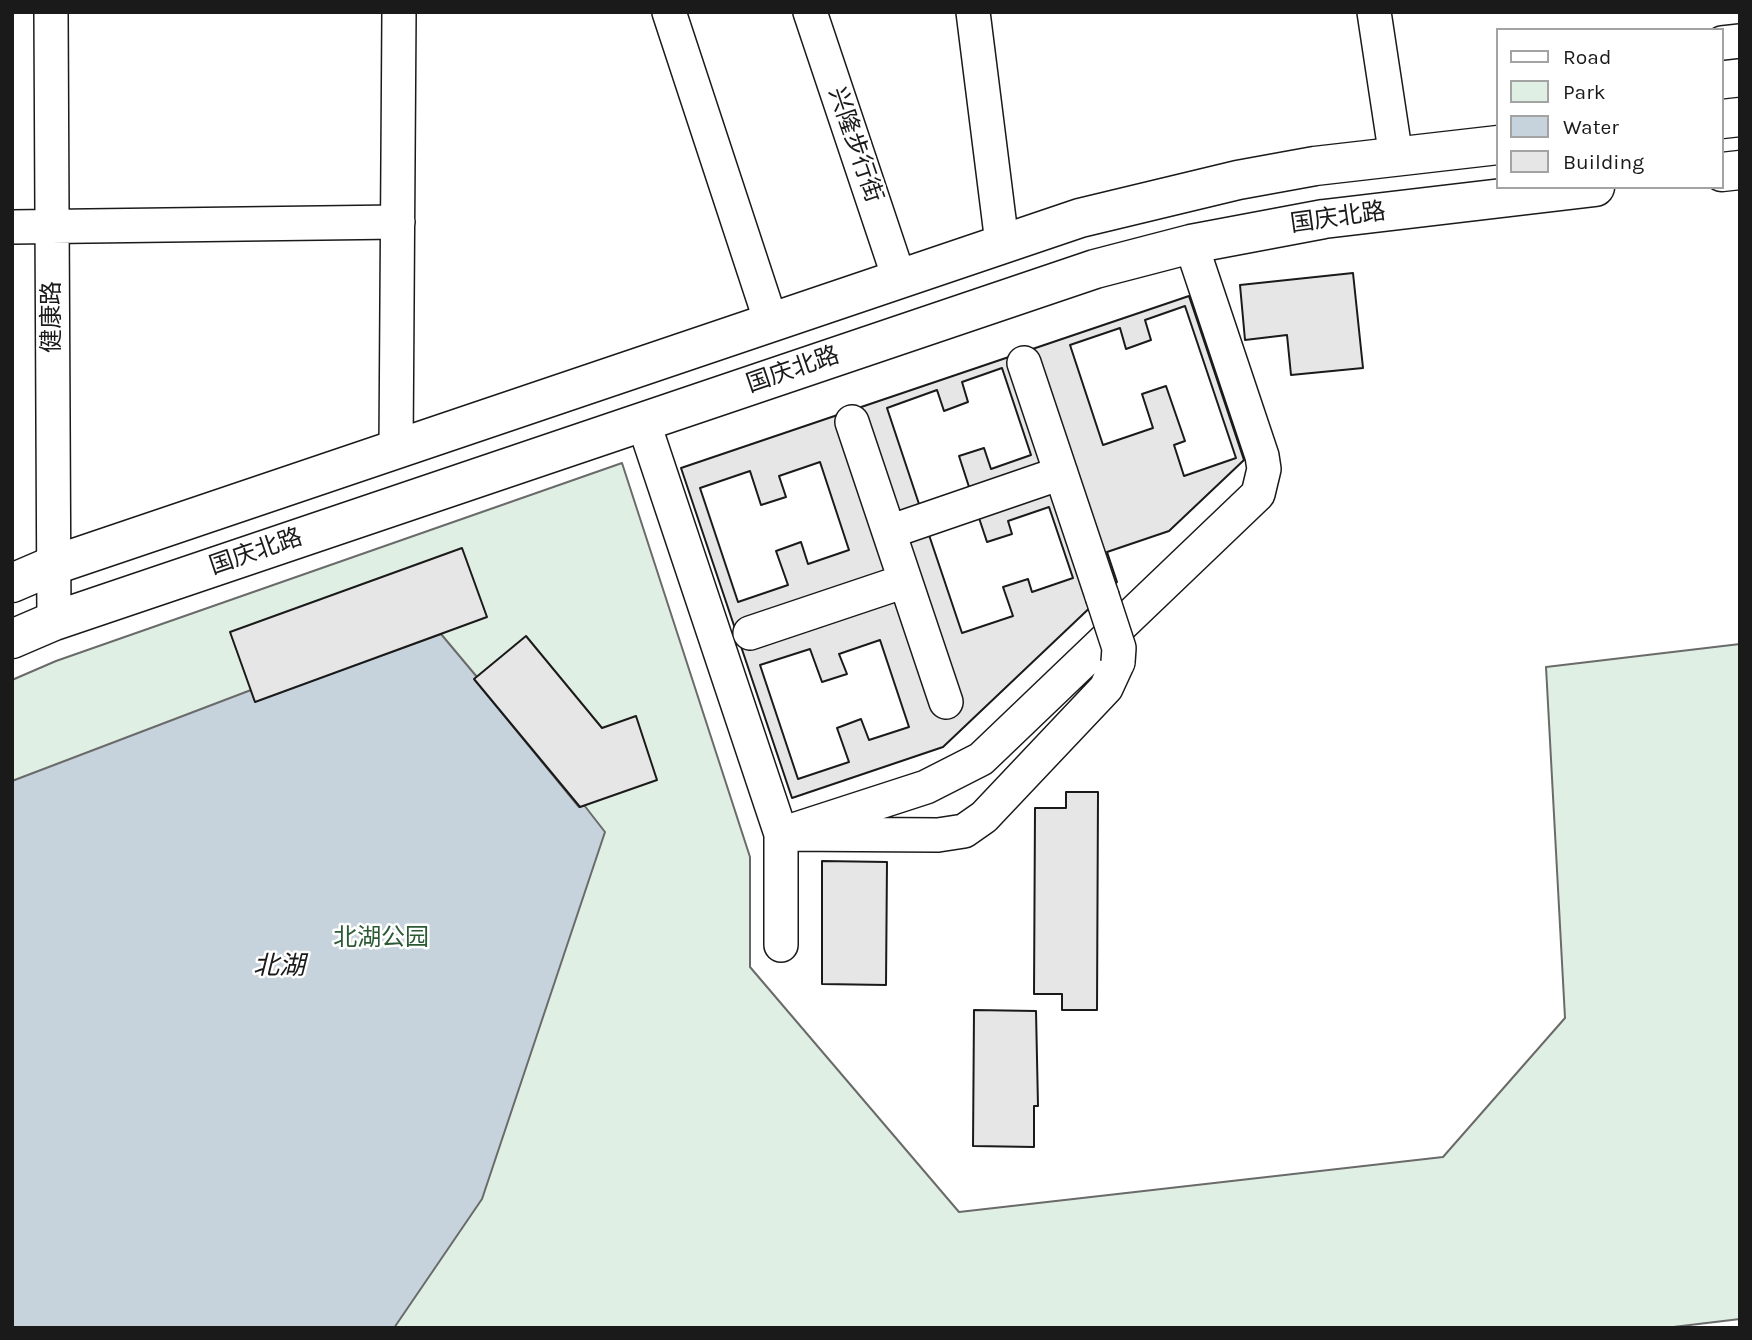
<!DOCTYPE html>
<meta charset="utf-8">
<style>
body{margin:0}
#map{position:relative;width:1752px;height:1340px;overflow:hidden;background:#fff;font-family:Karla,sans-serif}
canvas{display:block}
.frame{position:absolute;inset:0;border:14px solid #1a1a1a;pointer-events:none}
.legend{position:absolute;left:1496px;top:28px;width:228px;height:161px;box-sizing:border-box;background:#fff;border:2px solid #a3a3a3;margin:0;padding:9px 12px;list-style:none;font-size:21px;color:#1a1a1a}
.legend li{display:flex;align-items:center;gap:14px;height:35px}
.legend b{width:35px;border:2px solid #a3a3a3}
</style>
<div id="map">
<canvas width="1752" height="1340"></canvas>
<div class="frame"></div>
<ul class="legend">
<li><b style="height:9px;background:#fff"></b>Road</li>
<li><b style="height:19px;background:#e0efe3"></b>Park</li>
<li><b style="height:19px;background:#c6d2dc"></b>Water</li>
<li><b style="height:19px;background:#e6e6e6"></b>Building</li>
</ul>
</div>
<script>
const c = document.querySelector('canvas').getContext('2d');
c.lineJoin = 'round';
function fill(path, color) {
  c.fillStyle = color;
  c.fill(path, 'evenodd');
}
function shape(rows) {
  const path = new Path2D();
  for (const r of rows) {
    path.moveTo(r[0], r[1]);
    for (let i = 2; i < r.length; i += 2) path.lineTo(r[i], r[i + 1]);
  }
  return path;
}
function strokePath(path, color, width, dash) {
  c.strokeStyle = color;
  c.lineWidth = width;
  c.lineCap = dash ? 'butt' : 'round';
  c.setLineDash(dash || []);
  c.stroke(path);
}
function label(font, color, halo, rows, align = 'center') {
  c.font = font + ' Karla,"Noto Sans SC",sans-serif';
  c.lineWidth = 5;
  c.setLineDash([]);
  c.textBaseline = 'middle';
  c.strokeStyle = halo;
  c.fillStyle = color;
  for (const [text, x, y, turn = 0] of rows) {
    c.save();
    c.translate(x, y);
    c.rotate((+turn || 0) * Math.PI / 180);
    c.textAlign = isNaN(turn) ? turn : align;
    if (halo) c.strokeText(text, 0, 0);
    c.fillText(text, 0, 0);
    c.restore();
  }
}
const green = shape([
 [622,463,750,857,750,967,959,1212,1443,1157,1565,1018,1546,667,1740,644,1740,1319,1665,1328,12,1328,12,680,56,661,622,463]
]);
fill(green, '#e0efe3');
strokePath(green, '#6a6a6a', 2);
const water = shape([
 [441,634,477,677,475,680,579,807,584,805,605,832,482,1199,394,1328,12,1328,12,781,251,690,255,701,441,634]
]);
fill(water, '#c6d2dc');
strokePath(water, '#6a6a6a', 2);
const building = shape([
 [1353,273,1363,368,1291,375,1287,335,1245,340,1240,285,1353,273],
 [1189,296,1244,460,1169,531,1107,552,1117,582,943,747,792,798,681,468,1189,296],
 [1185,306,1236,458,1184,476,1174,445,1185,441,1166,386,1142,394,1153,428,1103,445,1070,345,1120,328,1126,349,1151,340,1145,320,1185,306],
 [1002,368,1031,455,991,469,984,448,959,456,970,490,920,507,887,408,937,390,944,411,968,402,962,382,1002,368],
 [820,462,849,550,808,564,801,542,776,551,788,585,738,602,700,488,750,471,761,505,786,497,779,476,820,462],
 [1049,507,1073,578,1032,592,1028,579,1003,587,1013,616,962,633,928,532,978,515,987,542,1012,534,1008,521,1049,507],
 [462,548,487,617,255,702,230,632,462,548],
 [526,636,602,728,636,716,657,780,580,807,474,679,526,636],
 [880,640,909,727,869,740,861,719,837,728,849,762,798,779,760,665,810,649,822,682,847,674,839,654,880,640],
 [1066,792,1098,792,1097,1010,1062,1010,1062,994,1034,994,1035,808,1066,808,1066,792],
 [822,861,887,862,886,985,822,984,822,861],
 [974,1010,1036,1011,1038,1106,1034,1106,1034,1147,973,1146,974,1010]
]);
fill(building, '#e6e6e6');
strokePath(building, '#1a1a1a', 2);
const minor = shape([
 [51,12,54,621],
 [669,12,771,322],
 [810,12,899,278],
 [973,12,1002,243],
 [1374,12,1396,157],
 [1722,43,1740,41],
 [12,227,398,222],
 [1024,363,1102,596],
 [643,421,781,834,926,787,981,759,1258,494,1264,469,1262,456,1191,244],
 [852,422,946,702],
 [396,449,399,12],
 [889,532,1061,473],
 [750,633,905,581],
 [781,945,781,834,938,835,964,831,984,817,1106,688,1118,662]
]);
const major = shape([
 [1722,119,1740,117],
 [1722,172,1740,170],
 [12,583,54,565,1080,218,1238,180,1315,166,1498,145],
 [12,639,54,621,1095,269,1191,244,1324,219,1595,187]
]);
strokePath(minor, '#1a1a1a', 36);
strokePath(major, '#1a1a1a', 41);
strokePath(minor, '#fff', 33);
strokePath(major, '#fff', 38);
const minorBridge = shape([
 [1102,596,1119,648,1118,662]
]);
strokePath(minorBridge, '#1a1a1a', 36, []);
strokePath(minorBridge, '#fff', 33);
label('24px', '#1a1a1a', '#fff', [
 ["兴隆步行街",855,145,71],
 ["国庆北路",1338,218,-8],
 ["健康路",52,317,-90],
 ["国庆北路",793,370,-19],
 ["国庆北路",256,552,-19]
]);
label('24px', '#2b5a34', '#fff', [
 ["北湖公园",381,938]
]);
label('italic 26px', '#1a1a1a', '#fff', [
 ["北湖",279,967]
]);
</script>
